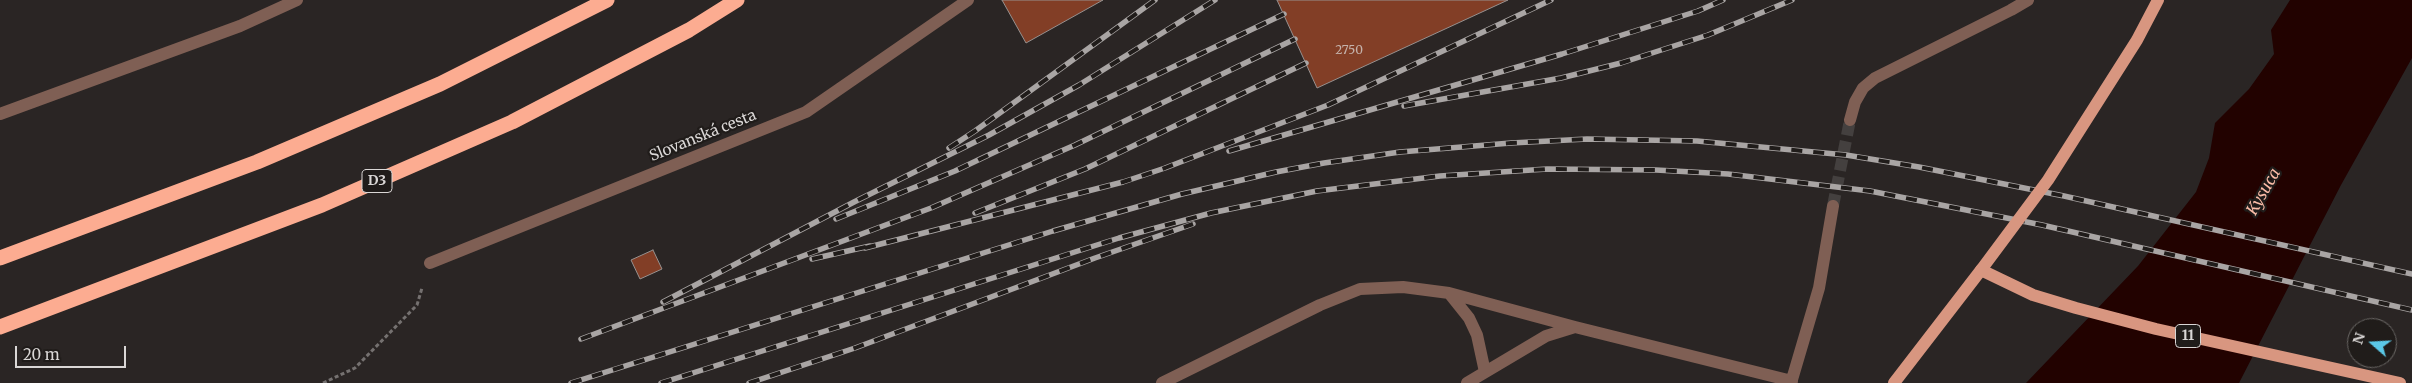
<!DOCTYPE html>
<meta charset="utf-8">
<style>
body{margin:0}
#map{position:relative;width:2412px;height:383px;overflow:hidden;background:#2a2524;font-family:Merriweather,serif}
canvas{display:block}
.north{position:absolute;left:2347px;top:318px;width:50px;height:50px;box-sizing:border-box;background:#201c1a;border:1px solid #6a6765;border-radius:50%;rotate:289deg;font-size:14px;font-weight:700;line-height:20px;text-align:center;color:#dad7d6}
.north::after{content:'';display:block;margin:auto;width:18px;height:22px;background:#5bc8e7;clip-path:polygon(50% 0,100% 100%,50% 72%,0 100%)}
.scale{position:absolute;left:15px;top:346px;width:111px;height:22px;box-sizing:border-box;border:2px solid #dad7d6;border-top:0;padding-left:6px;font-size:15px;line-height:18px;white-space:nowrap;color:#dad7d6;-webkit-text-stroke:4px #201c1a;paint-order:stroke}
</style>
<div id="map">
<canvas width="2412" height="383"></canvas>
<div class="north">N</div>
<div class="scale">20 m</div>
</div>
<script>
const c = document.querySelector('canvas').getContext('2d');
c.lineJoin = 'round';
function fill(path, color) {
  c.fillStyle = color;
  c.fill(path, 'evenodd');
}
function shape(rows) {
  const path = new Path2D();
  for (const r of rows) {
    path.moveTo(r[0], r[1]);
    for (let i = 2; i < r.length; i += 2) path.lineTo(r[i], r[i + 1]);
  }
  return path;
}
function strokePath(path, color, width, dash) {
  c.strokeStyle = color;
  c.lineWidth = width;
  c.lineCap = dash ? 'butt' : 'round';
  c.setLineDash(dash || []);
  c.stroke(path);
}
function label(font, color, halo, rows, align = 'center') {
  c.font = font + ' Merriweather,serif';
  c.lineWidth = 4.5;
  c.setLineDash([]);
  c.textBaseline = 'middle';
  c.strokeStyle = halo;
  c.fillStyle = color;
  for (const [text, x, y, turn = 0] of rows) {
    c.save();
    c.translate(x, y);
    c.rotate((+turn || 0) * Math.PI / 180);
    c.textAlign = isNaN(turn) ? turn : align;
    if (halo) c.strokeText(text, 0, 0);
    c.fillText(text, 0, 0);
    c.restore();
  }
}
fill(shape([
 [2290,0,2412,0,2412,58,2341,185,2239,383,2026,383,2138,266,2196,192,2209,158,2215,123,2249,89,2274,54,2271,30]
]), '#220200');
const building = shape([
 [1002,0,1103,0,1026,43,1002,0],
 [1277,0,1508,0,1317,88,1277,0],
 [653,250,662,269,640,279,631,260,653,250]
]);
fill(building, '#823e26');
strokePath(building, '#97918f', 1);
strokePath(shape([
 [1833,206,1850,120]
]), '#44403f', 12, [12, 6]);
strokePath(shape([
 [323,383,355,368,417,305,422,288]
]), '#757170', 3, [4, 2.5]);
strokePath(shape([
 [0,114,240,26,297,0],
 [1850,120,1855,102,1863,88,1875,78,2011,10,2028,0],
 [430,263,806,112,968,0],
 [1449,293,1469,318,1477,335,1485,372],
 [1162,383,1320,305,1360,289,1403,287,1449,293,1575,327,1792,381],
 [1467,383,1546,336,1575,327],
 [1791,383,1819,288,1833,206]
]), '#7f5f54', 12);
strokePath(shape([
 [1894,383,1981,270,2033,295,2076,308,2156,329,2400,383]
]), '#d89680', 12);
strokePath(shape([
 [0,258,257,162,440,84,607,0],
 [0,327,322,205,512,122,689,30,737,0]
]), '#fcac91', 15);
const rail = shape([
 [1404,106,1561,78,1621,63,1708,35,1792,0],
 [949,148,975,131,1155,0],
 [1229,151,1562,54,1698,11,1723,0],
 [975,213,1085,169,1306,63],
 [836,219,955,171,1284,14],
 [865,248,1123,182,1165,168,1328,105,1551,0],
 [812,259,870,246],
 [663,302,854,202,989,135,1079,85,1215,0],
 [581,339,931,208,1075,145,1295,39],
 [571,383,1053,231,1182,194,1276,172,1324,163,1400,152,1511,143,1587,139,1697,141,1846,155,1919,167,2064,196,2412,274],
 [661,383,1119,238,1211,213,1317,191,1440,176,1547,169,1656,170,1728,174,1870,191,2042,225,2412,310],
 [749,383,855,348,1095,258,1193,224]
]);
strokePath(rail, '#a9a5a4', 5.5);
strokePath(rail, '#201c1a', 4, [11]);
strokePath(shape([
 [1981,270,2048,180,2137,40,2158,0]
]), '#d89680', 12);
label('12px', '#c4b1aa', null, [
 ["2750",1349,51]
]);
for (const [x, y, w] of [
 [377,181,30],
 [2188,336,25]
]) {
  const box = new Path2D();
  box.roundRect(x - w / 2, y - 11.5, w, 23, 4);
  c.fillStyle = '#201c1a';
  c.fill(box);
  strokePath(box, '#dad7d6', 1);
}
label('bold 14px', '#dad7d6', null, [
 ["D3",377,181],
 ["11",2188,336]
]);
label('15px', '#dad7d6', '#201c1a', [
 ["Slovanská cesta",703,136,-22]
]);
label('italic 16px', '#fbbca7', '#201c1a', [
 ["Kysuca",2264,192,-60]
]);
</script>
